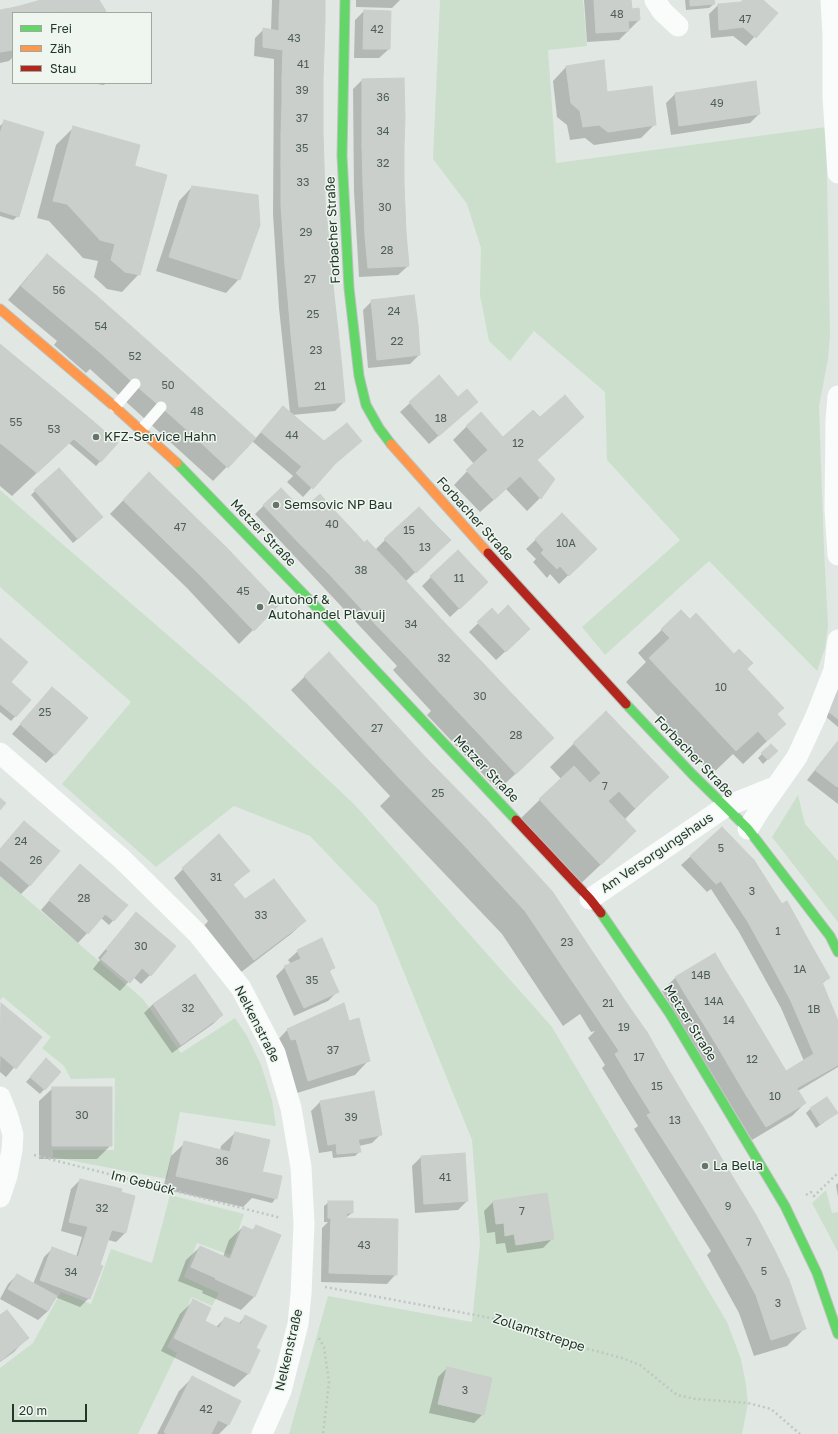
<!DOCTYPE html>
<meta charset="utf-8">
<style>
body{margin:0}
#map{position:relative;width:838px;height:1434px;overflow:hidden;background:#e1e7e2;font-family:"Golos Text",sans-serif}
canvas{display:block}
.legend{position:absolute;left:12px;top:12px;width:140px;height:72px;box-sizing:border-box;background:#eff6f0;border:1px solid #9daaa1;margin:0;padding:5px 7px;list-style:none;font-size:12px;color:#22372a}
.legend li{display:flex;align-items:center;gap:8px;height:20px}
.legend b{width:20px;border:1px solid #9daaa1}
.scale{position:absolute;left:12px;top:1404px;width:75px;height:18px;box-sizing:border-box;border:2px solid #22372a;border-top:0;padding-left:5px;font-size:12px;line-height:14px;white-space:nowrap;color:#22372a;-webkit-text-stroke:3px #eff6f0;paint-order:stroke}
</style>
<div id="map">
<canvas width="838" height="1434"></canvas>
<ul class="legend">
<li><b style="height:5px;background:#63d668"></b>Frei</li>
<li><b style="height:5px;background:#ff974d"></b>Zäh</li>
<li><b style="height:5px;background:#b3261e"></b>Stau</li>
</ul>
<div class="scale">20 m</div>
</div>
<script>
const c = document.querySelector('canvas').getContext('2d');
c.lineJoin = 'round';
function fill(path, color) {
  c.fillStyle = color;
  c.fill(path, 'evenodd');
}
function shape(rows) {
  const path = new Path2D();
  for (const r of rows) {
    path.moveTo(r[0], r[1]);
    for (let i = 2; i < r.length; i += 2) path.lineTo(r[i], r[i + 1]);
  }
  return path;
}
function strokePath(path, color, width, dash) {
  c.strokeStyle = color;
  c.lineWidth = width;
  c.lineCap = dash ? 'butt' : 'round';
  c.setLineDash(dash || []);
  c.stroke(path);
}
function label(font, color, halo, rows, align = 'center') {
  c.font = font + ' "Golos Text",sans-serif';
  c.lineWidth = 3;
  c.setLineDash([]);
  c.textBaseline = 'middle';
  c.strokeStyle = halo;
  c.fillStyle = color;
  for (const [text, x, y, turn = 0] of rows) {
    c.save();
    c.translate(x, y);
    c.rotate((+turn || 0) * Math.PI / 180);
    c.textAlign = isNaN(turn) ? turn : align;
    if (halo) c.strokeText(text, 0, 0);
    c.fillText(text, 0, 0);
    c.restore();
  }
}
fill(shape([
 [440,0,583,0,587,46,548,50,556,163,826,127,830,335,828,359,819,406,824,549,828,626,825,648,817,671,709,561,605,655,582,627,680,540,607,460,605,392,534,331,510,361,489,341,480,295,481,248,467,204,433,159],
 [0,490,245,702,354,804,552,1027,727,1322,741,1359,746,1385,748,1403,742,1434,289,1434,328,1296,472,1322,480,1243,472,1140,377,906,310,836,234,806,156,867,62,784,131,702,0,587],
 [798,795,805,824,838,861,838,922,772,837],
 [0,876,143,999,181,1053,235,1018,247,1036,261,1065,272,1100,276,1126,180,1112,167,1179,53,1157,53,1150,114,1150,115,1078,71,1079,64,1066,42,1048,51,1037,3,997,0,1000],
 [826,1190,832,1213,838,1212,838,1252,812,1203],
 [170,1195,244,1214,230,1255,197,1243,184,1277,219,1293,212,1306,192,1297,167,1347,177,1353,138,1434,0,1434,0,1368,33,1343,61,1292,91,1304,111,1249,152,1263]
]), '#ccdfcc');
fill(shape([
 [44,0,98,0,103,13,13,13,13,57,9,61,0,63,0,11,17,8],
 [272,0,325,0,322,79,324,203,344,402,335,411,292,415,324,442,329,469,303,497,287,482,293,476,252,441,213,481,90,369,86,373,54,345,57,341,8,300,34,269,47,255,255,439,283,407,290,413,279,308,273,214,274,59,254,56,255,38,264,29,271,30],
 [356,0,400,0,392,8,356,7],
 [584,0,630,0,631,10,639,20,630,29,628,29,628,31,619,40,587,42],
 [685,0,713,0,714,4,709,8,686,10],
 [743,0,761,0,776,13,746,46,733,36,711,38,709,14,718,5,740,3],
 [364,11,389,49,379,58,354,58,355,20],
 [566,67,607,93,655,124,641,138,594,145,585,138,570,140,567,125,557,117,553,81],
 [362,80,403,182,408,266,398,275,359,277,354,192,353,89],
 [755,82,759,114,750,123,671,135,666,103,675,94],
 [91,83,106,83,104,85],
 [5,121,18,216,13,220,0,216,0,126],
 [74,127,133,167,166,175,139,274,122,292,107,289,94,277,98,261,83,258,49,221,37,218,56,145],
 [192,187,239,279,226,293,156,271,179,201],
 [372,301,419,355,410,364,368,368,363,310],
 [0,345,117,443,96,466,69,443,12,496,0,486],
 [439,377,467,411,429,444,400,412],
 [583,417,537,460,540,498,527,511,506,489,480,512,454,485,474,464,453,440,467,426,503,438,540,419],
 [136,487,279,604,239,644,187,588,110,514],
 [281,489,302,512,320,495,364,543,375,550,385,540,440,549,405,582,535,756,498,790,427,715,431,711,393,670,397,666,255,514],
 [35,491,97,522,73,543,31,495],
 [562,514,586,558,559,584,550,574,547,578,533,562,536,559,526,549],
 [431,577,478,591,450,617,422,586],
 [492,610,520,638,496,660,469,632],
 [681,611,746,669,776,714,785,724,743,764,733,754,712,774,626,682,646,662,638,653],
 [0,640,5,687,30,700,11,721,0,712],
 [328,654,613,984,646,1033,805,1328,787,1346,754,1356,739,1313,707,1255,711,1251,634,1129,638,1126,602,1068,605,1065,588,1038,595,1031,591,1032,580,1014,563,1026,502,934,380,806,390,796,291,690],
 [52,688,55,754,46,763,12,734],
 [838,692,838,727,825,716,834,696],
 [606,712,667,777,624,820,611,855,577,887,516,823,561,779,550,767],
 [838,741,838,804,807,780],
 [762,754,772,755,763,764,758,758],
 [24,822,30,885,21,894,0,876,0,849],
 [722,828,753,860,828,978,822,984,838,1023,838,1067,798,1091,805,1103,792,1116,752,1140,662,991,675,978,715,955,786,1072,804,1061,781,1008,739,932,711,889,707,892,681,865],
 [80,865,127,905,109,925,101,918,78,943,41,910],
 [183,869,248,871,233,885,245,901,305,921,291,934,240,973,204,926,208,921,174,878],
 [136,914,150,975,141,984,133,977,120,991,93,969,100,960,98,958],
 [298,951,334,967,329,972,337,992,328,1001,294,1016,276,976,285,967,291,964,288,960],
 [1,1004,40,1037,6,1077,0,1072],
 [153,1004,222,1015,213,1024,172,1053,144,1013],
 [349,1023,368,1061,355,1075,294,1094,274,1044,287,1030],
 [42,1064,60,1072,40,1094,26,1082],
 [53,1088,111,1145,97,1159,39,1159,39,1101],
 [373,1092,381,1134,372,1143,359,1146,360,1151,355,1156,333,1158,332,1151,319,1153,311,1111,320,1102],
 [810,1109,837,1113,816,1128,806,1113],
 [235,1133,261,1175,263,1173,276,1198,272,1203,252,1198,243,1207,163,1189,171,1156,185,1143,220,1151,221,1146],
 [421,1157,467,1201,458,1210,415,1213,412,1166],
 [80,1180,125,1233,116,1242,108,1240,89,1298,80,1307,55,1297,48,1311,38,1320,0,1299,8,1284,17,1275,33,1284,44,1257,53,1248,76,1257,82,1237,61,1231,71,1189],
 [838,1183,838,1197,836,1185],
 [329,1202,352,1213,344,1219,396,1274,387,1284,321,1282,322,1228,328,1222,324,1222,324,1206],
 [493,1202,552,1239,543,1248,507,1253,505,1243,496,1244,495,1232,487,1233,484,1211],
 [256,1226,280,1235,254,1297,241,1310,202,1293,203,1291,178,1281,186,1260,200,1247,223,1257,229,1240,243,1227,252,1231],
 [194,1300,204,1322,216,1327,225,1318,238,1324,245,1317,254,1348,259,1351,248,1374,234,1387,161,1351,180,1314],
 [0,1316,27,1338,14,1352,0,1362],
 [447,1368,483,1414,474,1423,429,1413,438,1377],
 [192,1378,228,1425,219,1434,157,1434,179,1391]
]), '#0003');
const building = shape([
 [41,0,57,0,64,13,17,13,16,7,41,0],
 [57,0,99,0,106,11,104,13,64,13,57,0],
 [280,0,325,0,325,21,279,19,280,0],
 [594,0,631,0,632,9,639,8,640,20,628,21,629,31,596,33,594,0],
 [690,0,714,0,715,4,690,6,690,0],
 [743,0,763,0,778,13,756,38,743,27,719,30,718,4,741,2,743,0],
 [16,7,17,13,13,13,13,50,0,52,0,10,16,7],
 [364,10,391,11,390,49,363,49,364,10],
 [279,19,325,21,324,52,283,50,263,47,263,28,279,31,279,19],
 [283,50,324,52,323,79,282,78,283,50],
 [604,60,607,92,652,86,656,125,608,132,599,125,583,127,580,111,571,103,566,66,604,60],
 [282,78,323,79,323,105,282,104,282,78],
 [404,78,405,118,362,118,362,79,404,78],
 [756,81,760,114,679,126,675,93,756,81],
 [282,104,323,105,323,133,281,134,282,104],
 [362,118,405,118,404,147,362,146,362,118],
 [4,120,44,132,19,217,0,211,0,134,4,120],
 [73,126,140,145,115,244,100,240,67,204,53,201,73,126],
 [323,133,324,164,281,164,281,134,323,133],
 [362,146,404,147,404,182,363,182,362,146],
 [281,164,324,164,325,202,281,205,281,164],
 [135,166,167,175,140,275,125,272,111,260,135,166],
 [363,182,404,182,406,233,365,236,363,182],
 [192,186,258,195,260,225,240,280,169,257,192,186],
 [325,202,331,261,285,266,281,205,325,202],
 [406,233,409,266,368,268,365,236,406,233],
 [47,254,97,296,70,327,21,286,47,254],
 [331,261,334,295,288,299,285,266,331,261],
 [334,295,338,330,291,335,288,299,334,295],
 [414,295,418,325,374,329,371,300,414,295],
 [97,296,131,326,104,356,70,327,97,296],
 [418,325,420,355,377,360,374,329,418,325],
 [131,326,167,358,140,389,104,356,131,326],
 [338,330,342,368,295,372,291,335,338,330],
 [0,344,29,368,0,403,0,344],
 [167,358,195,383,168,413,140,389,167,358],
 [29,368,57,391,9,450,0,443,0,403,29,368],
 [342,368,345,402,299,407,295,372,342,368],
 [439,375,458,397,467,389,478,402,439,436,409,402,439,375],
 [195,383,226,411,198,440,168,413,195,383],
 [57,391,93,421,37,473,9,450,57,391],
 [565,395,584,417,537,460,555,479,541,499,520,476,494,500,466,470,488,450,466,426,481,412,503,437,533,410,540,417,565,395],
 [283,406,324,441,301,466,261,432,283,406],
 [226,411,256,438,228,468,198,440,226,411],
 [93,421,118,443,101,462,74,439,93,421],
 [347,423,362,441,335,464,313,489,296,473,324,441,347,423],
 [59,468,103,517,78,539,34,490,59,468],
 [149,472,227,548,200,575,123,500,149,472],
 [281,488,302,510,320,494,333,509,298,542,263,505,281,488],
 [419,507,434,523,400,555,384,539,419,507],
 [333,509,364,542,330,575,298,542,333,509],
 [562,513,597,549,569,576,560,566,557,569,541,553,544,550,535,539,562,513],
 [434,523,451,540,416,573,400,555,434,523],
 [367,540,393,567,355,602,330,575,367,540],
 [227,548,280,604,254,631,200,575,227,548],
 [458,550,488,582,460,609,430,576,458,550],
 [393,567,417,593,379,628,355,602,393,567],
 [417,593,443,621,406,656,379,628,417,593],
 [508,605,530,629,506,652,477,622,492,608,498,615,508,605],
 [681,610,690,619,696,613,734,654,739,649,753,663,747,669,784,708,777,714,786,724,767,741,758,731,736,751,649,658,670,638,661,629,681,610],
 [443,621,481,661,444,697,406,656,443,621],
 [0,638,28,662,0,695,0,638],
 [329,652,427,759,403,782,304,676,329,652],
 [481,661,516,698,478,733,444,697,481,661],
 [11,682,21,691,6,709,0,704,0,695,11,682],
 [52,687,70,702,38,740,20,724,52,687],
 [838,690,838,719,829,712,838,690],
 [21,691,31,700,16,717,6,709,21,691],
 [516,698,554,738,516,774,478,733,516,698],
 [70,702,88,718,55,755,38,740,70,702],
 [606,711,669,777,635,808,619,791,608,801,636,831,601,865,539,799,574,766,590,783,601,773,573,743,606,711],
 [838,741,838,786,837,787,815,770,838,741],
 [771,744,778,751,768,760,761,753,771,744],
 [427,759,486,819,462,843,403,782,427,759],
 [0,798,6,803,0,810,0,798],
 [486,819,552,891,614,984,587,1003,525,911,462,843,486,819],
 [24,821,42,836,12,870,0,860,0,849,24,821],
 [722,827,754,860,716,884,690,856,722,827],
 [219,834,250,871,233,884,240,893,217,911,182,868,219,834],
 [42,836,60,851,30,886,12,870,42,836],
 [754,860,782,904,748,922,721,881,754,860],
 [80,864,119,898,88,934,49,900,80,864],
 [274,879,306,921,254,960,217,911,240,893,245,899,274,879],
 [119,898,128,905,114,921,105,914,119,898],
 [787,901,809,941,770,962,748,922,787,901],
 [136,912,176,946,151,976,142,968,130,983,101,959,108,951,106,949,136,912],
 [322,938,335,968,329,970,339,992,304,1008,284,966,301,959,297,950,322,938],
 [809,941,830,978,790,999,770,962,809,941],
 [715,953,728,975,688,999,675,977,715,953],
 [195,974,223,1015,181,1045,153,1004,195,974],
 [728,975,743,999,703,1023,688,999,728,975],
 [822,982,838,1021,838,1039,814,1054,790,999,822,982],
 [614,984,628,1005,601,1024,587,1003,614,984],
 [743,999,755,1019,716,1044,703,1023,743,999],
 [1,1003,42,1037,16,1069,0,1055,1,1003],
 [344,1003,349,1021,359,1018,370,1061,308,1081,296,1039,291,1040,287,1029,344,1003],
 [628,1005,647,1032,619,1051,601,1024,628,1005],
 [755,1019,786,1071,746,1095,716,1044,755,1019],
 [647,1032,664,1062,631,1081,615,1054,647,1032],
 [838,1039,838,1065,797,1088,786,1071,838,1039],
 [46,1058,61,1072,45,1090,30,1077,46,1058],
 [664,1062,683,1094,651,1113,631,1081,664,1062],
 [786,1071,806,1103,766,1127,746,1095,786,1071],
 [52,1087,112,1087,112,1146,52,1146,52,1087],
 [374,1091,382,1135,328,1145,320,1101,374,1091],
 [683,1094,703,1127,669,1149,647,1115,683,1094],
 [827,1097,838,1113,820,1124,810,1108,827,1097],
 [703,1127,728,1169,695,1190,669,1149,703,1127],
 [235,1132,270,1140,257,1194,176,1176,184,1141,230,1152,235,1132],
 [358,1139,361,1152,337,1154,336,1143,358,1139],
 [465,1153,468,1201,424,1204,421,1156,465,1153],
 [728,1169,756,1215,723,1236,695,1190,728,1169],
 [263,1172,282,1176,277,1199,257,1194,263,1172],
 [80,1179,122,1189,121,1192,135,1196,126,1233,112,1230,111,1232,69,1222,80,1179],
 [547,1193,554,1239,516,1245,514,1234,505,1236,504,1223,496,1224,493,1201,547,1193],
 [328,1201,353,1201,353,1213,347,1213,346,1218,328,1218,328,1201],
 [756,1215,774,1249,741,1267,723,1236,756,1215],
 [331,1218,398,1219,397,1275,329,1273,331,1218],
 [256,1225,281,1235,255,1297,215,1279,216,1278,191,1267,200,1246,230,1259,243,1226,253,1230,256,1225],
 [88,1227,111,1232,100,1265,78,1257,88,1227],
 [52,1247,103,1266,90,1299,40,1280,52,1247],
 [774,1249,789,1280,756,1295,741,1267,774,1249],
 [17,1274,57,1296,48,1311,8,1289,17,1274],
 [789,1280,806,1329,771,1340,756,1295,789,1280],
 [193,1299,211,1308,205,1321,219,1328,225,1317,241,1324,245,1315,267,1326,256,1348,260,1350,249,1374,174,1338,193,1299],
 [7,1310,29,1338,0,1361,0,1315,7,1310],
 [447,1367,492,1378,484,1415,438,1404,447,1367],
 [192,1376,241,1401,229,1425,218,1420,211,1434,167,1434,164,1432,192,1376]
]);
fill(building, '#cacfcb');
strokePath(building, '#cacfcb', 1);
const fast = shape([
 [345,0,342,156,349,288,359,376,366,405,379,428,391,444],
 [177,463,320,611,516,820],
 [626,704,692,774,748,829,830,936,838,952],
 [601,913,670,1014,785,1206,817,1273,838,1334]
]);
const slow = shape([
 [0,309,115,407,177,463],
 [391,444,488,553]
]);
const jam = shape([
 [488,553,626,704],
 [516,820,590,899,601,913]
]);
strokePath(fast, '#bbc2bd', 11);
strokePath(slow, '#bbc2bd', 11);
strokePath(jam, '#bbc2bd', 11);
strokePath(shape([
 [34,1155,281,1218],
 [806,1195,811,1192,814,1196,838,1173],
 [325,1287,486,1317,514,1324,547,1338,622,1358,640,1365,677,1395,696,1399,748,1403,771,1409,800,1434],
 [319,1338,324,1347,329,1382,323,1434]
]), '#bfc7c2', 2.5, [2, 3]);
strokePath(shape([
 [115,407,135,384],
 [141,430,161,407]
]), '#fafbfb', 11);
strokePath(shape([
 [655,0,662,11,678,26],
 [831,0,833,35,833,97,838,173],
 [838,396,836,420,835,509,838,555],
 [0,753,122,859,198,934,241,988,275,1053,291,1108,301,1167,304,1224,301,1294,298,1324,281,1391,262,1434],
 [748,829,759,811,797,757,816,716,834,670,838,640],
 [590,899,725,807,777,786],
 [0,1097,8,1117,13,1135,12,1150,7,1176,0,1197]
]), '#fafbfb', 21);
strokePath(fast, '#63d668', 9);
strokePath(slow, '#ff974d', 9);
strokePath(jam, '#b3261e', 9);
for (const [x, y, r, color] of [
 [96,437,4,"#65756a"],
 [276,505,4,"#65756a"],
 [260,607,4,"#65756a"],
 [705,1166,4,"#65756a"]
]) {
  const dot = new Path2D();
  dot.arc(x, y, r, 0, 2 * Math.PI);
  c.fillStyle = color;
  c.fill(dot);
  strokePath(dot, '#eff6f0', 1.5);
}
label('11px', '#4d5e53', null, [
 ["48",617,15],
 ["47",745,20],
 ["42",377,30],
 ["43",294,39],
 ["41",303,65],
 ["39",302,91],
 ["36",383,98],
 ["49",717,104],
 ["37",302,119],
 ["34",383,132],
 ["35",302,149],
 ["32",383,164],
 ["33",303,183],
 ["30",385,208],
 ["29",306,233],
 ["28",387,251],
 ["27",310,280],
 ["56",59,291],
 ["24",394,312],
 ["25",313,315],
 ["54",101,327],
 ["22",397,342],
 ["23",316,351],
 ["52",135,357],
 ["50",168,386],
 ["21",320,387],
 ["48",197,412],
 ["18",441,419],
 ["55",16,423],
 ["53",54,430],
 ["44",292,436],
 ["12",518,444],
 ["40",332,525],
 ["47",180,528],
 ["15",409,531],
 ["10A",566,544],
 ["13",425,548],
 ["38",361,571],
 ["11",459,579],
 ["45",243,592],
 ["34",411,625],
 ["32",444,659],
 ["10",721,688],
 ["30",480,697],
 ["25",45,713],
 ["27",377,729],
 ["28",516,736],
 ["7",605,787],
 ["25",438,794],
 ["24",21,842],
 ["5",721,849],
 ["26",36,861],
 ["31",216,878],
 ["3",752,892],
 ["28",84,899],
 ["33",261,916],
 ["1",778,932],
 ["23",567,943],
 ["30",141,947],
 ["1A",800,970],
 ["14B",701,976],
 ["35",312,981],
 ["14A",714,1002],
 ["21",608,1004],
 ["32",188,1009],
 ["1B",814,1010],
 ["14",729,1021],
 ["19",624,1028],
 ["37",333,1051],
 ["17",639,1058],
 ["12",752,1060],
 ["15",657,1087],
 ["10",775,1097],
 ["30",82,1116],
 ["39",351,1118],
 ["13",675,1121],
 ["36",222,1162],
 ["41",445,1178],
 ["9",728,1207],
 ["32",102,1209],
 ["7",522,1212],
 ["7",749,1243],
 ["43",364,1246],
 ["5",764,1272],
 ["34",71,1273],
 ["3",778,1304],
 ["3",465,1391],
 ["42",206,1410]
]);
label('13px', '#22372a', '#eff6f0', [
 ["Forbacher Straße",333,230,-93],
 ["Forbacher Straße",475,519,48],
 ["Metzer Straße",263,533,46],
 ["Forbacher Straße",694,757,46],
 ["Metzer Straße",486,769,46],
 ["Am Versorgungshaus",657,853,-34],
 ["Metzer Straße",690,1023,58],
 ["Nelkenstraße",257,1024,63],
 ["Im Gebück",143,1183,14],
 ["Zollamtstreppe",539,1333,18],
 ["Nelkenstraße",289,1350,-77]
]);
label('13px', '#22372a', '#eff6f0', [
 ["KFZ-Service Hahn",104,437],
 ["Semsovic NP Bau",284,505],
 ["Autohof &",268,600],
 ["Autohandel Plavuij",268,615],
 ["La Bella",713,1166]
], 'left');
</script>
